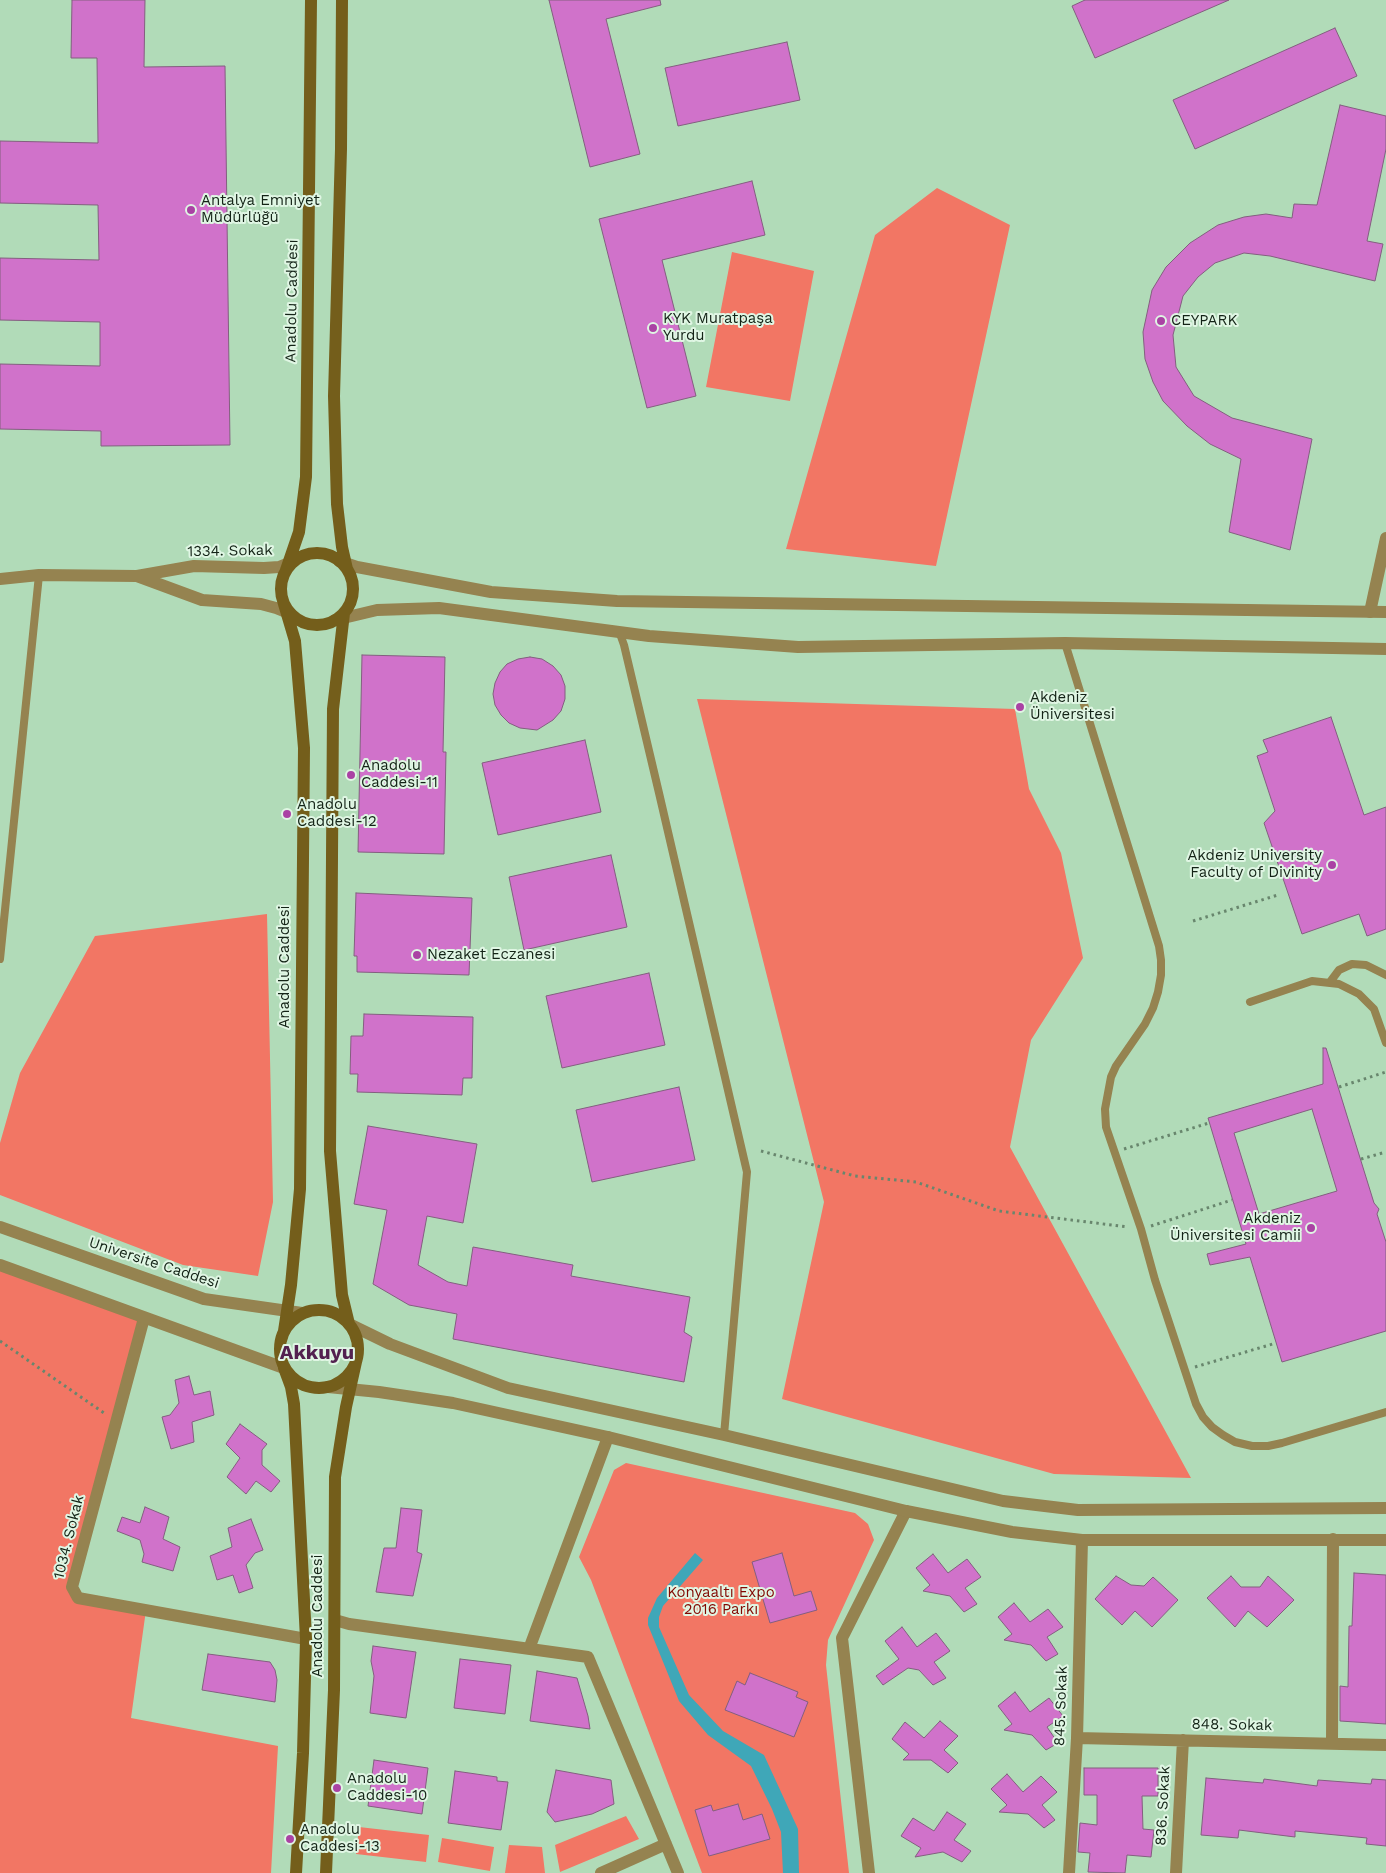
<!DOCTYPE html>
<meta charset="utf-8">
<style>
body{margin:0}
canvas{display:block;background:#b1dbb8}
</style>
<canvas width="1386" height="1873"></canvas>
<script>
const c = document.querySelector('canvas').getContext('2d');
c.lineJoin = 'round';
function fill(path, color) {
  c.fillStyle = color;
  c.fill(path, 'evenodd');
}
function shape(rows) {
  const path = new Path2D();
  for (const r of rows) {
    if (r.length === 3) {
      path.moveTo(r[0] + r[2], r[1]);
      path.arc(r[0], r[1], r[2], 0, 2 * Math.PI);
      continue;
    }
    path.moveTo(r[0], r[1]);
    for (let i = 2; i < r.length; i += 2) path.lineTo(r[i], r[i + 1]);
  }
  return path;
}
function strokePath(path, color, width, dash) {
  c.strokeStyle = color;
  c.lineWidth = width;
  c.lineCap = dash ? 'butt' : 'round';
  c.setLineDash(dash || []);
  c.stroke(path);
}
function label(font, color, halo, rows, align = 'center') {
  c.font = font + ' "Work Sans",sans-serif';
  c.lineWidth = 4;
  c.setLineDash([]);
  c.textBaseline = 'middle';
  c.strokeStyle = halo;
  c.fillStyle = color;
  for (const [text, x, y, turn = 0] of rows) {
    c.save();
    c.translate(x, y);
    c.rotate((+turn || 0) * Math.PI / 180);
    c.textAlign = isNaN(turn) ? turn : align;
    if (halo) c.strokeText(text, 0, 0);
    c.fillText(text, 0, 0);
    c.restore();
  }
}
fill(shape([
 [937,188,1010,225,936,566,786,549,875,235],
 [732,252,814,271,790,401,706,387],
 [697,699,1015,709,1029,789,1061,853,1083,958,1031,1040,1010,1147,1191,1478,1054,1474,782,1399,824,1202],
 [267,914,273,1202,258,1276,183,1265,0,1195,0,1143,20,1073,95,936],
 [0,1265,144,1318,72,1587,79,1598,146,1610,131,1718,278,1746,271,1873,0,1873],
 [626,1463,855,1513,868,1524,874,1540,828,1640,826,1665,849,1873,702,1873,591,1580,579,1557,614,1470],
 [626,1816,639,1839,560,1872,555,1845],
 [359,1827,429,1835,426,1862,356,1854],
 [442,1838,494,1847,490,1871,438,1862],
 [509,1845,542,1847,545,1873,505,1873]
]), '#f27664');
fill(shape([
 [695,1553,703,1560,663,1606,659,1617,659,1627,689,1695,723,1731,764,1755,798,1829,799,1873,783,1873,781,1832,772,1809,751,1766,708,1735,679,1701,648,1625,648,1618,657,1598]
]), '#3fa7b8');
const building = shape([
 [72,0,145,0,144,67,225,66,230,445,101,446,101,431,0,429,0,364,100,366,100,322,0,320,0,258,99,260,98,205,0,203,0,141,98,143,97,58,71,58,72,0],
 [549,0,660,0,661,5,606,19,640,154,590,167,549,0],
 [1085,0,1229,0,1095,58,1072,6,1085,0],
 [1335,28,1357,76,1195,149,1173,100,1335,28],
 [787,42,800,100,678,126,665,68,787,42],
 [1340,105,1386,116,1386,149,1367,241,1383,244,1375,281,1270,256,1244,253,1215,263,1198,277,1183,296,1173,335,1176,367,1194,396,1232,418,1312,439,1290,550,1229,532,1241,459,1210,444,1187,426,1163,401,1153,382,1145,359,1143,332,1152,290,1166,267,1190,243,1218,225,1244,217,1266,214,1292,218,1294,204,1317,205,1340,105],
 [752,181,765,235,662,260,696,396,647,408,599,219,752,181],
 [362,655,445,657,443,752,446,752,444,854,358,852,362,655],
 [530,657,542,659,553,666,561,675,565,686,565,699,561,711,553,720,537,730,520,728,509,723,501,715,495,705,493,694,495,683,500,672,507,664,518,659,530,657],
 [1331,717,1364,815,1386,807,1386,929,1367,936,1359,914,1302,934,1264,823,1275,811,1257,756,1268,752,1263,740,1331,717],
 [585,740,601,812,498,835,482,763,585,740],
 [611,855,627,927,524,950,509,877,611,855],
 [356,893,472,898,469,975,357,972,357,956,354,956,356,893],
 [649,973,665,1045,562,1068,546,996,649,973],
 [364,1014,473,1017,472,1078,463,1078,462,1095,357,1092,358,1074,350,1074,351,1036,363,1036,364,1014],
 [1323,1048,1326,1048,1374,1203,1379,1209,1377,1214,1386,1242,1386,1331,1282,1362,1250,1257,1210,1265,1207,1254,1246,1244,1208,1118,1323,1084,1323,1048],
 [1312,1109,1337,1191,1259,1214,1234,1133,1312,1109],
 [679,1087,695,1160,592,1182,576,1110,679,1087],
 [368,1126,477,1144,463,1223,427,1216,418,1265,448,1282,467,1286,473,1247,573,1265,571,1276,690,1297,684,1332,692,1337,684,1382,453,1339,457,1314,409,1305,373,1284,387,1210,354,1204,368,1126],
 [189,1376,194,1395,210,1391,214,1415,192,1422,194,1442,171,1449,162,1417,170,1415,179,1403,175,1380,189,1376],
 [240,1424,267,1444,262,1450,262,1465,280,1481,271,1492,256,1481,246,1494,227,1477,240,1458,226,1444,240,1424],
 [145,1507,169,1517,163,1539,180,1547,173,1571,142,1562,144,1554,140,1540,117,1531,122,1517,140,1523,145,1507],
 [401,1508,422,1510,417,1552,422,1554,413,1596,376,1592,384,1548,396,1548,401,1508],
 [251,1519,263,1550,255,1553,246,1565,253,1588,239,1593,233,1575,217,1580,210,1556,232,1547,228,1528,251,1519],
 [782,1553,794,1596,811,1591,817,1610,770,1623,752,1562,782,1553],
 [933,1554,948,1573,967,1559,981,1577,965,1588,977,1604,964,1612,950,1596,923,1591,930,1585,916,1568,933,1554],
 [1354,1573,1386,1575,1386,1724,1340,1721,1340,1686,1348,1687,1349,1626,1352,1626,1354,1573],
 [1116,1576,1131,1585,1144,1586,1153,1577,1178,1600,1152,1627,1135,1611,1122,1625,1095,1599,1116,1576],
 [1231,1576,1241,1587,1260,1587,1268,1576,1294,1600,1267,1627,1248,1611,1235,1627,1207,1598,1231,1576],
 [1014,1603,1030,1622,1048,1609,1063,1627,1047,1637,1058,1654,1046,1661,1031,1645,1004,1640,1012,1634,998,1617,1014,1603],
 [902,1627,917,1647,936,1633,950,1651,934,1662,946,1678,933,1685,919,1670,908,1668,883,1685,876,1676,899,1659,885,1641,902,1627],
 [373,1646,416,1652,406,1718,370,1713,374,1676,371,1661,373,1646],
 [208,1654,270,1662,275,1670,277,1680,275,1702,202,1690,208,1654],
 [460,1659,511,1665,505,1714,454,1708,460,1659],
 [537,1671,577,1678,588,1716,590,1729,530,1721,537,1671],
 [750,1673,798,1692,796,1697,808,1702,794,1737,725,1710,737,1681,745,1685,750,1673],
 [1015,1692,1030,1712,1049,1698,1063,1716,1047,1727,1058,1743,1046,1750,1032,1735,1004,1730,1012,1724,998,1706,1015,1692],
 [940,1721,958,1736,944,1750,958,1763,948,1773,931,1760,903,1760,909,1754,892,1739,905,1722,924,1738,940,1721],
 [374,1760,428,1768,422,1814,368,1806,374,1760],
 [1084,1768,1158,1768,1158,1796,1142,1796,1143,1829,1154,1830,1151,1857,1127,1855,1125,1873,1088,1872,1090,1853,1078,1852,1080,1823,1097,1825,1097,1795,1084,1795,1084,1768],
 [556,1770,611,1780,614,1804,592,1814,555,1822,547,1812,556,1770],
 [455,1771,497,1777,497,1781,508,1782,501,1830,448,1823,455,1771],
 [1007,1774,1023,1792,1041,1776,1057,1792,1042,1805,1055,1820,1044,1828,1028,1814,999,1812,1007,1805,991,1789,1007,1774],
 [1206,1778,1263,1783,1264,1779,1317,1786,1318,1780,1371,1784,1372,1779,1386,1780,1386,1846,1366,1844,1367,1838,1295,1831,1295,1837,1239,1830,1238,1838,1201,1835,1206,1778],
 [738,1804,743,1820,762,1814,770,1839,709,1856,695,1810,711,1805,713,1811,738,1804],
 [947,1812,966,1824,954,1840,971,1851,962,1862,943,1852,915,1857,921,1848,901,1836,913,1818,934,1831,947,1812]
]);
fill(building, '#d072ca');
strokePath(building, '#835f7f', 1);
strokePath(shape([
 [1193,921,1278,895],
 [1339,1087,1386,1072],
 [1124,1149,1209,1123],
 [761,1151,855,1176,916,1182,999,1211,1128,1227],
 [1361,1159,1386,1152],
 [1151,1226,1232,1200],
 [0,1341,104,1413],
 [1195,1367,1276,1343]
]), '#68866d', 3, [2.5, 4]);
strokePath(shape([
 [619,631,624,645,659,793,747,1172,724,1435],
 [1065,643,1159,946,1161,960,1161,975,1158,992,1153,1008,1145,1024,1116,1066,1111,1077,1105,1109,1106,1127,1141,1229,1155,1280,1196,1404,1203,1417,1212,1427,1223,1435,1235,1442,1252,1446,1268,1446,1282,1443,1386,1412],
 [0,959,39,575],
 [1330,982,1339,970,1352,964,1366,965,1386,975],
 [1250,1002,1312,981,1339,984,1359,994,1374,1009,1386,1043]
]), '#958350', 8);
strokePath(shape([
 [137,576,202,600,261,604,276,608,291,614],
 [0,579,39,575,137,576,194,566,264,568,279,567,294,561],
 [1370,612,1386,538],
 [144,1318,72,1587,78,1598,306,1639],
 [335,1620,349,1624,588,1657,678,1873],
 [529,1649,608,1437],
 [1077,1738,1386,1745],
 [1332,1742,1333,1539],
 [601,1873,666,1844],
 [869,1873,842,1638,906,1511],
 [1069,1873,1077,1738,1082,1540],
 [1176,1873,1183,1740]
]), '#958350', 12);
strokePath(shape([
 [339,561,357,567,491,592,617,601,1386,612],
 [335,620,377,610,439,608,649,636,798,647,1065,643,1386,649],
 [0,1227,204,1299,302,1313],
 [0,1265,284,1368],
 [349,1324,390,1344,508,1388,724,1435,1003,1501,1078,1510,1386,1508],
 [328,1387,379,1392,453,1403,608,1437,906,1511,1012,1532,1082,1540,1386,1540]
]), '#958350', 12);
strokePath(shape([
 [342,0,341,149,334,396,337,504,342,547,347,569],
 [317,589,36],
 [286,570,299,532,306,477,311,0],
 [344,613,333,709,330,1151,342,1295,349,1324],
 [319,1349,39],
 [284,1331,291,1285,300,1189,304,748,295,641,284,604],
 [284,1368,291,1387,294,1404,306,1639,303,1753,296,1873],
 [326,1873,334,1690,335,1477,346,1407,356,1362]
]), '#745e1b', 12);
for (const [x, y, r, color] of [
 [191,210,5,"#aa42a4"],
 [1161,321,5,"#aa42a4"],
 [653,328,5,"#aa42a4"],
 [1020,707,5,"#aa42a4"],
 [351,775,5,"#aa42a4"],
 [287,814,5,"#aa42a4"],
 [1332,865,5,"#aa42a4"],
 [417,955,5,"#aa42a4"],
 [1311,1228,5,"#aa42a4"],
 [337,1788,5,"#aa42a4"],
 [290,1839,5,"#aa42a4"]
]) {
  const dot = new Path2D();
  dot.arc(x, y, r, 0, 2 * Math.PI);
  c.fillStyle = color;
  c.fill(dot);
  strokePath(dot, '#e0f6e4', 2);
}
label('15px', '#132316', '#e0f6e4', [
 ["Antalya Emniyet",201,201],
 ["Müdürlüğü",201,218],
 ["KYK Muratpaşa",663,319],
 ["Yurdu",663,336],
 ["CEYPARK",1171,321],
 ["Akdeniz",1030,698],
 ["Üniversitesi",1030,715],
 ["Anadolu",361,766],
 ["Caddesi-11",361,783],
 ["Anadolu",297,805],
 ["Caddesi-12",297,822],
 ["Akdeniz University",1322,856,"right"],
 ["Faculty of Divinity",1322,873,"right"],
 ["Nezaket Eczanesi",427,955],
 ["Akdeniz",1301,1219,"right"],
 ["Üniversitesi Camii",1301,1236,"right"],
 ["Anadolu",347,1779],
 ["Caddesi-10",347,1796],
 ["Anadolu",300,1830],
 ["Caddesi-13",300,1847]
], 'left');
label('15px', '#132316', '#e0f6e4', [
 ["Anadolu Caddesi",292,301,-89],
 ["1334. Sokak",230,551,-1],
 ["Anadolu Caddesi",285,967,-90],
 ["Universite Caddesi",154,1263,18],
 ["1034. Sokak",69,1537,-76],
 ["Anadolu Caddesi",318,1616,-90],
 ["845. Sokak",1061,1706,-88],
 ["848. Sokak",1232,1725,1],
 ["836. Sokak",1163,1806,-87]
]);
label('15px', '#820802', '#e0f6e4', [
 ["Konyaaltı Expo",721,1593],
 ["2016 Parkı",721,1610]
]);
label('bold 20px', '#532150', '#e0f6e4', [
 ["Akkuyu",317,1353]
]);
</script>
